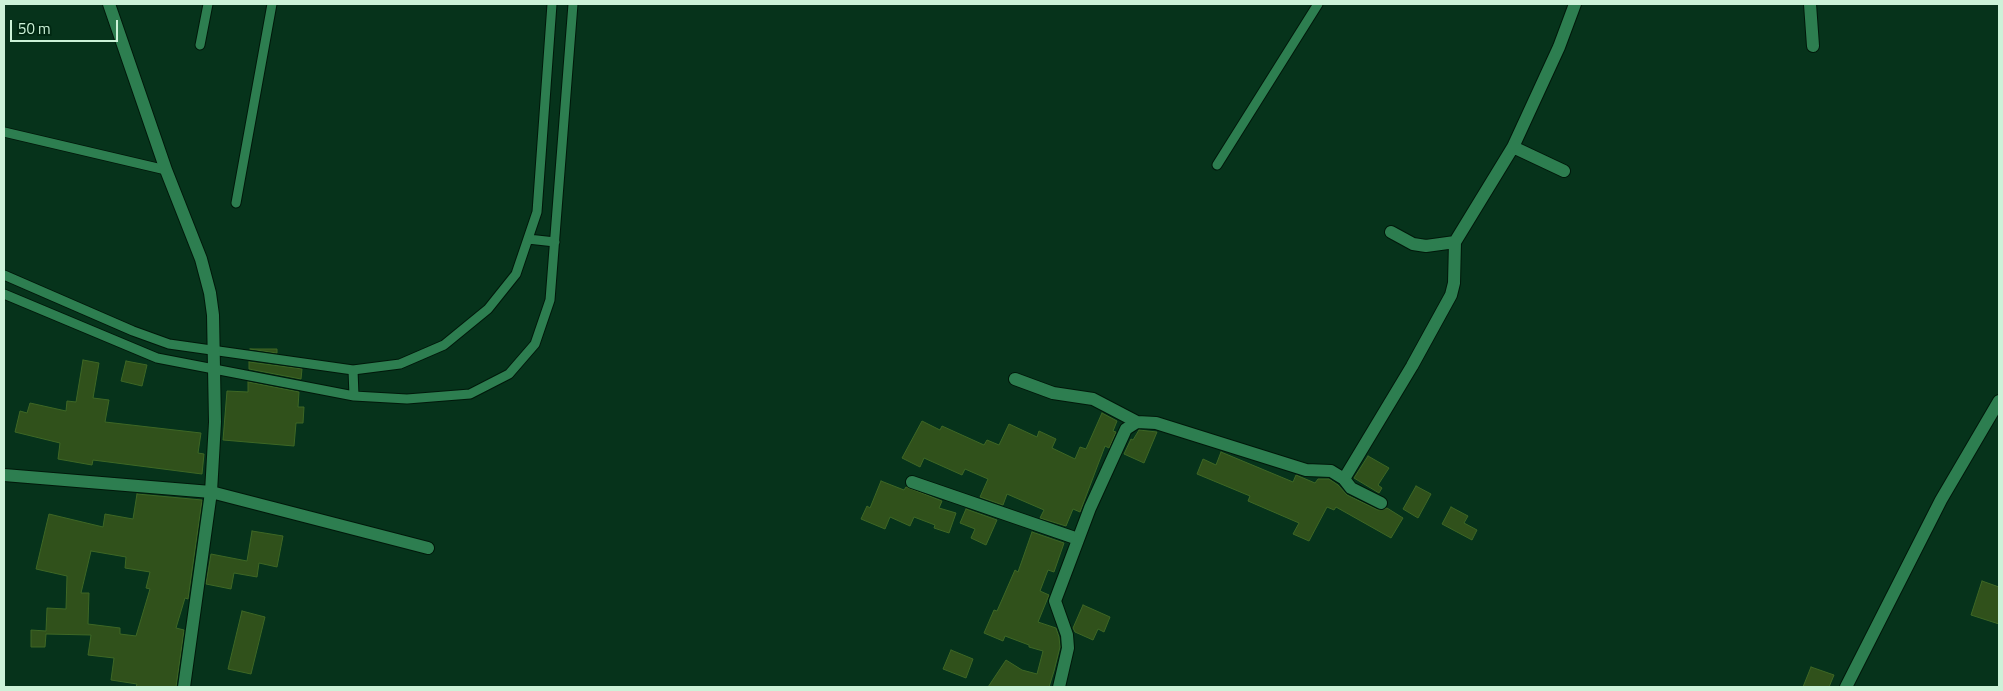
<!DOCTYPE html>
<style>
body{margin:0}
#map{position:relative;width:2003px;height:691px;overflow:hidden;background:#06331b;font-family:"Titillium Web",sans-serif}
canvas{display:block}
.frame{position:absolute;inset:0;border:5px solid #ccf2d8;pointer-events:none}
.scale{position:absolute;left:10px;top:20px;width:108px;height:22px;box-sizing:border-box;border:2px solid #ccf2d8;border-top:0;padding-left:6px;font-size:15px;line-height:18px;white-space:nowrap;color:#ccf2d8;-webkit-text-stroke:4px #002812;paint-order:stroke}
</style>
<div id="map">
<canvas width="2003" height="691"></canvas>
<div class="frame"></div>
<div class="scale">50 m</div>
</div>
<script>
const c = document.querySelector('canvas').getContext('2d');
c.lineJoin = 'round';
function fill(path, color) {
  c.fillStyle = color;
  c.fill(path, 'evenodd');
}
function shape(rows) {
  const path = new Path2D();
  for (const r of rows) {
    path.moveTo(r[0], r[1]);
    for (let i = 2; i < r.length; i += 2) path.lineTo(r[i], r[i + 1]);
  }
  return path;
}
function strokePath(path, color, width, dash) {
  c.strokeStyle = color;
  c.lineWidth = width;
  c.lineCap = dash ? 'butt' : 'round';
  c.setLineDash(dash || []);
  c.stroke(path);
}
const building = shape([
 [250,349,277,349,277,353,250,349],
 [83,360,99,363,93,398,109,400,105,422,201,433,198,453,204,454,202,474,93,460,92,465,58,459,60,443,15,432,20,411,27,413,30,403,66,411,67,401,76,402,83,360],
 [126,361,147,365,142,386,121,381,126,361],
 [249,362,302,369,301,379,249,369,249,362],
 [248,382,299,392,298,407,304,407,303,423,296,423,294,446,223,440,227,391,248,392,248,382],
 [1102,413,1117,421,1113,431,1116,432,1109,448,1105,446,1080,512,1073,509,1066,526,1040,518,1044,510,1007,494,1003,505,980,497,988,479,965,469,962,475,924,458,920,467,902,458,922,421,940,430,942,426,984,445,987,440,999,445,1009,424,1037,437,1039,431,1056,439,1052,448,1075,459,1080,447,1086,449,1102,413],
 [1139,430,1157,432,1144,463,1124,454,1131,439,1133,440,1139,430],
 [1221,452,1293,482,1296,475,1315,483,1318,479,1329,479,1338,485,1347,495,1378,510,1387,508,1403,518,1391,538,1336,507,1334,510,1327,507,1309,541,1293,534,1299,523,1248,501,1250,496,1197,474,1203,459,1216,465,1221,452],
 [1368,456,1389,468,1378,485,1382,488,1379,493,1354,478,1368,456],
 [881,481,904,490,906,487,942,501,939,508,956,513,949,533,934,528,935,525,914,517,910,526,890,517,885,529,861,519,867,506,870,508,881,481],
 [1416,486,1431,494,1418,518,1403,509,1416,486],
 [137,494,202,500,188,599,185,598,176,628,184,630,176,687,136,687,137,684,111,680,114,658,88,655,91,635,46,634,45,647,31,647,31,630,46,631,47,608,66,609,67,576,36,569,49,514,103,527,105,514,133,519,137,494],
 [91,551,126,557,125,568,150,572,146,588,150,589,136,636,120,634,120,628,88,624,89,593,81,593,91,551],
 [1451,507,1468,516,1464,523,1477,530,1472,540,1442,524,1451,507],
 [966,509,997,520,986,545,971,538,975,529,960,523,966,509],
 [252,531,283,536,277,567,259,563,257,577,234,573,231,589,206,584,211,554,247,561,252,531],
 [1032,532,1064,543,1054,572,1048,570,1040,591,1049,595,1038,622,1056,628,1059,637,1060,647,1054,671,1049,687,988,687,1006,660,1022,670,1037,674,1043,651,1029,647,1029,645,1005,636,1003,641,984,633,994,610,997,611,1015,570,1018,572,1032,532],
 [1982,581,1999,587,1999,624,1971,615,1982,581],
 [1083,605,1110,617,1104,632,1098,629,1093,640,1075,632,1073,628,1083,605],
 [242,611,265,617,251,674,228,669,242,611],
 [951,650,973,659,966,678,943,669,951,650],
 [1811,667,1834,675,1829,687,1803,687,1811,667]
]);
fill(building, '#30511b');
strokePath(building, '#3e6725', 1);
const service = shape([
 [200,45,208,4],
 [4,132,166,170],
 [1217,165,1318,4],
 [236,203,272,4],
 [528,239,555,242],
 [4,275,133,331,169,344,353,370,400,364,444,345,488,309,516,274,537,212,552,4],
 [4,294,157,358,354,396,407,399,470,394,509,374,535,344,550,300,573,4],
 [353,370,354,396]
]);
const minor = shape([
 [109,4,166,170,201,259,210,293,213,315,215,422,211,492,184,687],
 [1810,4,1813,46],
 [1513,147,1564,171],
 [1391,232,1413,244,1426,246,1455,242],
 [1015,379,1053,393,1093,399,1137,422],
 [4,475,211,492,428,548],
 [1344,479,1351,488,1381,503],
 [912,482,1078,539],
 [1059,687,1068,648,1067,635,1055,601,1090,508,1126,429,1137,422,1156,423,1306,470,1331,471,1344,479,1412,366,1451,295,1454,283,1455,242,1513,147,1559,47,1575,4],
 [1846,687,1941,500,1999,401]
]);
strokePath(service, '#01180a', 11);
strokePath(minor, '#01180a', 14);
strokePath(service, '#2d7e50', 9);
strokePath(minor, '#2d7e50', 12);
</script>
